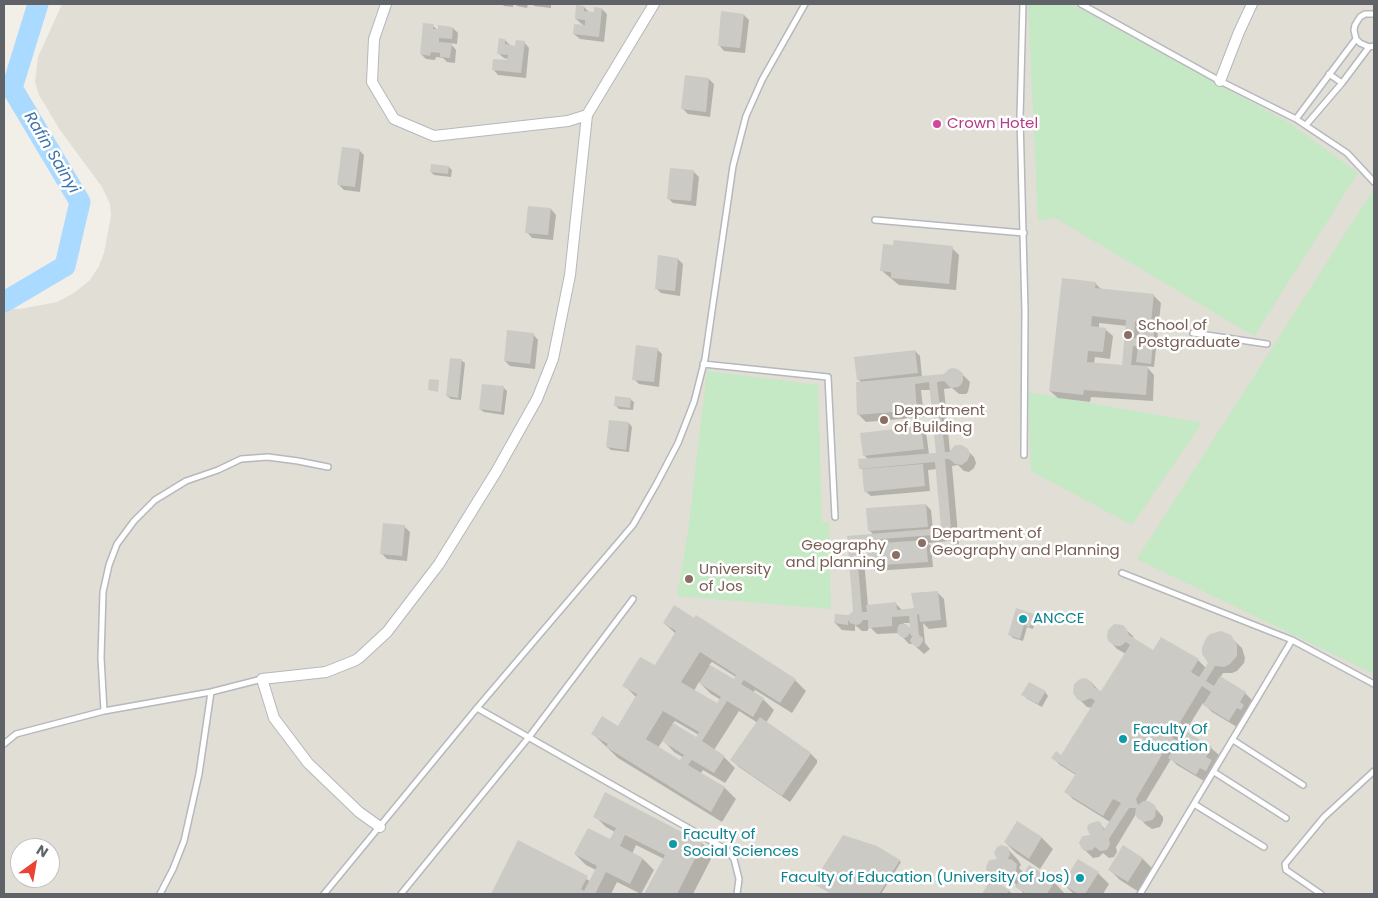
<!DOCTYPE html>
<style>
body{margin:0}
#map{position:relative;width:1378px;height:898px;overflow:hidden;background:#f1efe8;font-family:Poppins,sans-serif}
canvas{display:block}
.frame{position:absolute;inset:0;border:5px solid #5f6368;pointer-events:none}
.north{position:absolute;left:10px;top:838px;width:50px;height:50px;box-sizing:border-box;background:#fff;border:1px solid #bfc1c3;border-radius:50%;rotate:32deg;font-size:14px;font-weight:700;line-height:20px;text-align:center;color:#5f6368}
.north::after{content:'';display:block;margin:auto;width:18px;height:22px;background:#ea4335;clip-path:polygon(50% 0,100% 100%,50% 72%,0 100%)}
</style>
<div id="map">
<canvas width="1378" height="898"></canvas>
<div class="frame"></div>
<div class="north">N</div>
</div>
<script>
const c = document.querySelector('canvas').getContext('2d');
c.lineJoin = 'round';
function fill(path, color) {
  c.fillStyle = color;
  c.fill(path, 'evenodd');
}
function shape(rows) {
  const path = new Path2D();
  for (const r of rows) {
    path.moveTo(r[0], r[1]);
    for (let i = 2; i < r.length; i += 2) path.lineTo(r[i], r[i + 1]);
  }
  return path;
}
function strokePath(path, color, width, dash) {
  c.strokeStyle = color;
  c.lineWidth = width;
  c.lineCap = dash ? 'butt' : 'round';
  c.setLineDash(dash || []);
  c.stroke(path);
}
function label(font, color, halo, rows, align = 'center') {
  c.font = font + ' Poppins,sans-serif';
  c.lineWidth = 5;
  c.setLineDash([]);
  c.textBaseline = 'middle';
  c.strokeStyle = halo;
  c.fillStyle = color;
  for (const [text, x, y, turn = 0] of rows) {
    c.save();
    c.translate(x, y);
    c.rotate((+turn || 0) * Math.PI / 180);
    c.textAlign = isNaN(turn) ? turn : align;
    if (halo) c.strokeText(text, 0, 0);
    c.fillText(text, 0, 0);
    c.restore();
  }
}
fill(shape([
 [62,4,1374,4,1374,894,4,894,4,309,20,309,57,302,74,293,90,280,99,266,104,253,111,216,110,204,102,187,60,130,39,95,35,82,38,57],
 [20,848,50,848,50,878,20,878]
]), '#e1ded6');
fill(shape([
 [1028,4,1071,4,1291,124,1358,173,1254,336,1055,218,1038,221],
 [1373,190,1374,193,1374,674,1137,559],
 [707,371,818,385,822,522,829,522,831,609,677,596,688,531],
 [1028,392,1202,423,1132,525,1031,471]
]), '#c5e8c5');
fill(shape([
 [502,4,513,4,513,7,504,6],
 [516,4,528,4,527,8,517,6],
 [533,4,551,4,551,8,534,6],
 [584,7,589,12,595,13,602,9,607,14,604,42,580,39,574,34,584,26,576,19],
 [744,15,749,20,745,53,724,51,719,45],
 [433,26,439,31,453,28,458,33,457,44,450,43,456,50,455,63,447,62,443,58,436,57,435,60,426,59,421,54],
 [505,40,510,45,517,47,524,42,529,48,526,78,498,75,493,69,508,62,508,59,504,58,498,53],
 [709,79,714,84,710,117,688,114,683,109],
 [359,150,364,155,360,192,344,190,339,185],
 [449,167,452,170,451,177,434,175,431,172],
 [694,172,699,177,696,206,673,203,668,198],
 [551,209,556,215,553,240,532,238,527,232],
 [952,248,959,255,956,290,899,285,881,270],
 [678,259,683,264,680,296,661,293,656,288],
 [1095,283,1102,290,1153,295,1161,303,1154,367,1146,366,1154,375,1153,401,1091,397,1090,402,1058,398,1050,391],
 [1099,323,1127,326,1123,366,1094,364,1095,357,1110,359,1113,336,1105,329,1099,328],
 [533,334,538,340,535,369,510,366,505,361],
 [657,349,662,354,659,387,639,384,634,379],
 [915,351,920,356,922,377,962,374,970,382,968,392,966,394,959,394,952,388,944,389,950,452,967,450,974,457,976,463,974,468,969,472,964,471,958,465,952,466,959,546,956,547,950,541,928,543,931,546,933,567,875,571,870,566,868,548,863,548,868,606,896,604,903,611,916,610,937,592,944,599,947,627,929,629,923,623,925,643,930,649,924,654,913,644,909,644,899,633,877,634,870,627,867,631,862,631,855,625,855,631,842,630,835,623,849,616,855,611,848,538,874,535,869,530,926,505,931,510,933,530,943,529,937,469,928,470,930,491,871,496,865,491,864,471,860,468,869,460,864,455,920,427,926,432,929,454,937,454,931,390,921,390,924,417,866,422,859,415,862,383,858,379],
 [903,623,911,623,911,629],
 [461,360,465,363,461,400,451,399,447,396],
 [504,388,507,391,504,415,484,412,480,409],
 [630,399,634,402,633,410,619,409,615,405],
 [629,423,632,427,629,452,611,450,607,447],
 [404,526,410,532,407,561,387,559,382,554],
 [1033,615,1036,618,1033,629,1027,627,1023,641,1013,638,1010,635],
 [664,623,795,680,806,691,792,713,755,690,753,693,763,699,774,710,766,723,810,753,817,760,817,763,790,802,739,767,732,760,758,723,739,711,714,750,724,757,735,768,725,783,703,770,700,774,725,788,736,799,722,822,618,758,593,734,618,727,636,697,624,685,655,667,676,634],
 [712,662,736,677,734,681,709,665],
 [699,682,711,694,721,700,717,705,694,691],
 [675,721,699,735,696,739,672,724],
 [663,740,674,752,684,758,681,762,658,748],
 [1125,629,1133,636,1134,640,1154,651,1198,660,1206,668,1226,633,1242,648,1245,658,1244,663,1237,671,1232,673,1223,673,1220,678,1245,693,1252,700,1247,709,1251,713,1237,727,1212,712,1203,703,1185,732,1211,748,1219,755,1214,763,1219,769,1213,777,1208,774,1204,781,1177,765,1171,759,1145,802,1151,803,1163,817,1163,821,1160,827,1152,829,1146,825,1136,814,1116,847,1117,852,1114,857,1109,858,1103,853,1099,857,1093,858,1081,846,1091,836,1100,824,1105,829,1110,822,1073,799,1066,792,1076,775,1060,765,1053,758,1062,757,1092,708,1087,707,1079,699,1092,683,1101,693,1126,654,1117,649,1110,641],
 [1045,692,1048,696,1042,707,1026,698],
 [595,816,703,844,713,855,693,894,646,894,664,859,636,845,632,854,643,859,654,870,641,894,617,882,611,894,492,894,519,842,590,881,596,870,586,865,575,854,611,841,615,832,606,827],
 [1018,823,1042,838,1053,849,1040,869,1016,853,1005,842],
 [877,847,901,862,881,894,832,894,816,885],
 [1123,847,1143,859,1154,870,1139,892,1120,880,1109,869],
 [1007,848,1018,860,1021,865,1019,868,1025,874,1029,866,1054,882,1065,894,1024,894,1013,881,1007,885,1001,884,990,873],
 [1098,873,1109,884,1103,894,1074,894,1063,884],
 [992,881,1009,891,1012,894,983,894]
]), '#0003');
strokePath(shape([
 [4,302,65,266,80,202,12,88,38,4]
]), '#aadaff', 21);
fill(shape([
 [576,5,584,6,584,11,594,12,594,7,602,8,599,37,573,34,574,24,585,25,585,20,575,19],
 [721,11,744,14,740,48,718,46],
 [423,23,434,24,433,29,438,29,438,25,453,27,452,39,439,38,439,42,452,43,450,58,440,57,440,53,431,52,430,56,420,54],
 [499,38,505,39,505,44,515,46,516,40,525,41,521,73,492,70,493,59,507,60,508,55,497,54],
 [685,75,709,78,706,112,681,109],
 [342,147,360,149,355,187,337,185],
 [431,164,449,166,448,174,430,172],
 [670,168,694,170,691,201,667,199],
 [528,206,551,208,548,235,525,233],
 [894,240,953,246,949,284,891,278,891,272,880,271,883,244,893,245],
 [658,255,678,258,675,291,655,289],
 [1062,278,1096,282,1095,288,1154,294,1151,322,1135,321,1134,338,1138,339,1140,322,1155,324,1151,364,1136,362,1138,347,1133,346,1131,365,1148,366,1146,395,1084,390,1083,395,1049,391],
 [1092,316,1126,320,1122,365,1087,362,1088,351,1103,352,1106,328,1091,326],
 [507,330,534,333,530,364,504,361],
 [636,345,658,348,654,382,632,380],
 [915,350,918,373,857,380,854,357],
 [450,358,462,359,458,398,446,396],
 [953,368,957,369,963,373,963,381,961,385,958,387,951,388,944,381,937,382,945,452,949,452,955,445,962,445,968,449,970,455,967,461,962,465,955,464,949,459,945,459,952,540,947,540,947,534,856,541,862,612,860,612,867,612,866,605,896,602,897,610,914,608,911,593,938,591,941,620,920,622,919,614,917,615,919,635,923,638,923,641,919,647,916,647,911,643,910,640,913,635,911,636,910,633,907,637,904,638,901,637,897,633,898,626,900,624,906,624,910,628,909,616,892,617,892,626,868,628,868,620,863,620,860,624,856,625,850,623,848,620,848,625,834,623,835,614,849,615,853,611,847,536,941,528,935,462,859,469,858,459,936,453,929,382,915,384,917,410,857,415,856,382,944,374,949,369],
 [429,379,439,380,438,392,428,390],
 [482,384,504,386,501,412,479,409],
 [615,396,631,398,630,408,614,406],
 [609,420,629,422,626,450,606,447],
 [921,426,924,449,863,456,860,433],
 [923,464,925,486,864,492,862,469],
 [926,504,928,527,868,531,866,508],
 [383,523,405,525,402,556,380,554],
 [926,540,928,562,868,566,867,544],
 [674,605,694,618,696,615,796,679,780,703,744,680,741,684,764,698,753,717,727,701,702,741,725,756,714,773,692,760,688,765,725,787,711,812,606,747,608,744,591,734,602,716,618,726,637,694,622,686,640,657,655,665,676,631,663,623],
 [700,652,736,675,734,679,710,665,699,683,721,697,717,703,681,682],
 [663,711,699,732,696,737,673,723,662,741,684,755,680,760,646,739],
 [1016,608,1034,614,1030,627,1024,625,1020,639,1008,635],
 [1114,624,1123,625,1126,628,1129,635,1153,650,1161,637,1199,659,1191,672,1199,677,1208,663,1202,654,1202,648,1206,638,1210,634,1221,631,1231,635,1237,645,1237,656,1230,664,1224,667,1215,666,1206,681,1214,686,1220,676,1246,692,1240,702,1244,705,1241,710,1237,708,1229,721,1203,705,1211,692,1202,686,1171,737,1179,742,1186,731,1212,747,1206,757,1212,760,1206,771,1200,768,1196,775,1168,758,1173,750,1167,746,1136,799,1138,805,1143,801,1148,801,1155,805,1156,809,1155,817,1152,820,1144,822,1137,818,1135,814,1136,808,1129,808,1109,839,1110,844,1107,850,1100,851,1095,847,1092,850,1085,851,1082,849,1079,843,1082,836,1090,835,1087,829,1088,825,1091,823,1098,821,1101,823,1104,830,1121,803,1113,799,1103,816,1064,792,1076,774,1051,758,1056,751,1061,755,1095,701,1091,698,1083,701,1078,700,1073,693,1074,684,1080,679,1085,678,1092,682,1095,689,1095,688,1101,691,1130,645,1126,642,1121,646,1116,646,1109,642,1107,638,1108,630],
 [1029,682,1046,691,1038,704,1021,695],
 [760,717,810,752,810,755,782,796,730,760],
 [605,792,703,843,677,894,644,894,665,855,625,835,620,846,643,858,630,884,606,872,595,894,491,894,518,840,588,876,581,889,584,891,597,866,574,854,588,828,610,839,616,828,593,817],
 [1017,821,1042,837,1029,859,1004,842],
 [843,835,877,846,900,860,879,894,831,894,813,883],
 [1001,845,1008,847,1010,854,1008,859,1011,859,1017,864,1016,871,1010,876,1007,875,1001,871,999,874,992,875,986,870,986,867,989,860,997,859,994,853,997,847],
 [1123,845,1143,858,1128,882,1108,870],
 [1078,859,1099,872,1085,894,1078,894,1062,884],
 [1029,865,1055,881,1047,894,1027,894,1015,887],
 [991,879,1010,890,1007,894,982,894]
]), '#cccac5');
const service = shape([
 [1023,4,1020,117,1025,311,1024,455],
 [1081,4,1220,81,1296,119,1347,153,1374,182],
 [1374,14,1365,14,1360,17,1355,25,1354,30,1356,39,1360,43,1369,47,1374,46],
 [1329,74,1342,83],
 [1296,119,1356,39],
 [1306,125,1342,83,1369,47],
 [875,220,1024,233],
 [1193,333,1267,344],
 [703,364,828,377,835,517],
 [1122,573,1292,640,1374,684],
 [477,708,727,850,734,859,739,879,737,894],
 [104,711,101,658,103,592,109,565,117,544,134,521,155,500,186,481,218,470,241,459,268,457,298,461,328,467],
 [1233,740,1303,785],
 [4,744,16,734,104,711,211,692,262,679],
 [1214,772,1286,818],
 [1194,804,1264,847],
 [160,894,173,869,184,841,199,774,211,692],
 [324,894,477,708,633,525,657,483,678,443,694,402,705,359,733,166,746,116,762,80,805,4],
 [401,894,529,737,633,599],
 [1140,894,1292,640],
 [1321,894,1289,872,1286,870,1285,864,1324,817,1374,771]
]);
const minor = shape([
 [386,4,374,39,372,82,394,119,434,136,568,121,587,115],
 [1220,81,1239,32,1252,4],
 [380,827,359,812,308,763,274,718,262,679,326,672,356,660,360,657,387,632,439,564,496,472,537,399,553,359,570,275,587,115,654,4]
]);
strokePath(service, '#b5b8bc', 8);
strokePath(minor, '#b5b8bc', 12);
strokePath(service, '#fff', 5);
strokePath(minor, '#fff', 10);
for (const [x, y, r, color] of [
 [937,124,5,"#d1479c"],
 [1128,335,5,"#8d6e63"],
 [884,420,5,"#8d6e63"],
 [922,543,5,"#8d6e63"],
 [896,555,5,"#8d6e63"],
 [689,579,5,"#8d6e63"],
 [1023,619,5,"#0f9aa8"],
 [1123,739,5,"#0f9aa8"],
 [673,844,5,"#0f9aa8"],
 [1080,878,5,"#0f9aa8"]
]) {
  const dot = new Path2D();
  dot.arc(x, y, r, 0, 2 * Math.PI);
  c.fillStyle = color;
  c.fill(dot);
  strokePath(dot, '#fff', 2);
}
label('15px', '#b23c85', '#fff', [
 ["Crown Hotel",947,124]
], 'left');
label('15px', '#785e54', '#fff', [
 ["School of",1138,326],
 ["Postgraduate",1138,343],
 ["Department",894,411],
 ["of Building",894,428],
 ["Department of",932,534],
 ["Geography and Planning",932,551],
 ["Geography",886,546,"right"],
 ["and planning",886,563,"right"],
 ["University",699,570],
 ["of Jos",699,587]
], 'left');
label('15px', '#0d838f', '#fff', [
 ["ANCCE",1033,619],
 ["Faculty Of",1133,730],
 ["Education",1133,747],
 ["Faculty of",683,835],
 ["Social Sciences",683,852],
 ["Faculty of Education (University of Jos)",1070,878,"right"]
], 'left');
label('italic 16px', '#4174aa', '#fff', [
 ["Rafin Sainyi",51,153,59]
]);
</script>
